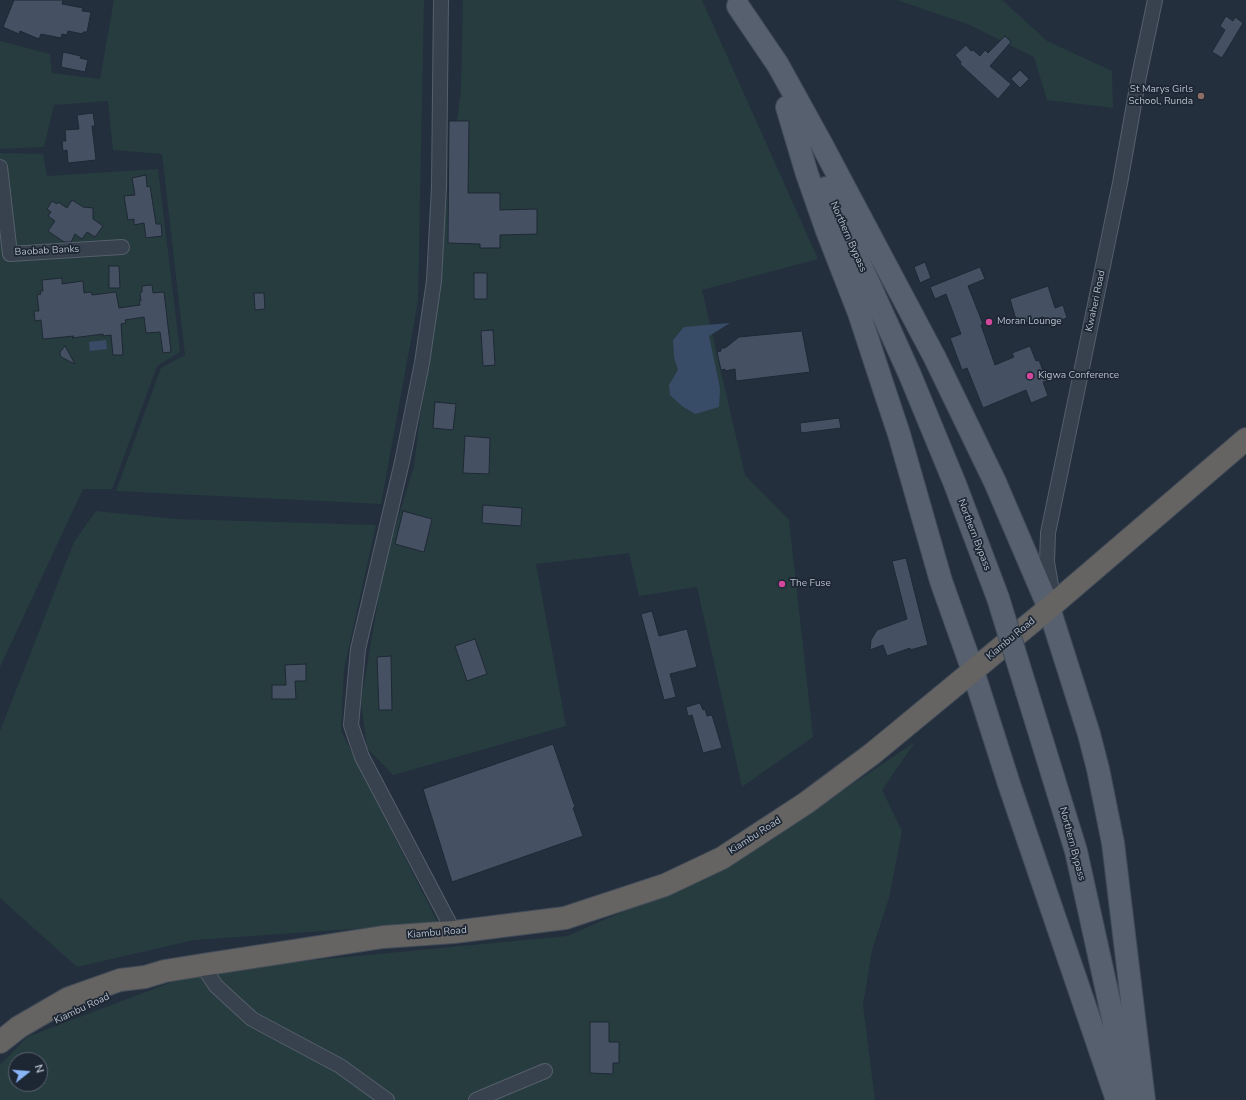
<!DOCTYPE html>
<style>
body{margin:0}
#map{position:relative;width:1246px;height:1100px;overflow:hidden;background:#242f3e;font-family:"Nunito Sans",sans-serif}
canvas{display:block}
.north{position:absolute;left:8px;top:1052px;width:40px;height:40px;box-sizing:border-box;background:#1d2633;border:1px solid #59626f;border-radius:50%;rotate:73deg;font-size:11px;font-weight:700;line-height:16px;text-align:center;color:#b4bcc9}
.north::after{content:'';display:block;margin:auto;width:14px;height:18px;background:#8ab4f8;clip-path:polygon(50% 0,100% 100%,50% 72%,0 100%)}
</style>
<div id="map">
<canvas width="1246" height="1100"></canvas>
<div class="north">N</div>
</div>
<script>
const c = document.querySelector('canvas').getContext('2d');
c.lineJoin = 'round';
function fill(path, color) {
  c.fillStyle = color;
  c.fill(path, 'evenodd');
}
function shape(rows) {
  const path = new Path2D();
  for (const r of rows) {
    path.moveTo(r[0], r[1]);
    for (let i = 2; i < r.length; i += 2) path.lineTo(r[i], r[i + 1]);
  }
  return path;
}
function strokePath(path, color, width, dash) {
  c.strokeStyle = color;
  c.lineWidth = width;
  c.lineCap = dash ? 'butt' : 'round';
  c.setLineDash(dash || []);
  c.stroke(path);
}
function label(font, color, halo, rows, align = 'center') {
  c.font = font + ' "Nunito Sans",sans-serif';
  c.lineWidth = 3.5;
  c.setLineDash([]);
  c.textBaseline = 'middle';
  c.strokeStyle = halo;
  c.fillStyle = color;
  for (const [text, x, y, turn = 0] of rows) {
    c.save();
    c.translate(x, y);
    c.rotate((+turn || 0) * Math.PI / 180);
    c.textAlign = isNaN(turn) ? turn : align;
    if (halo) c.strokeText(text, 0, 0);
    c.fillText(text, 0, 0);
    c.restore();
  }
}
fill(shape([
 [114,0,424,0,418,301,381,504,116,491,161,368,185,355,162,154,113,150,108,101,54,105,44,147,0,149,0,41,50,54,52,73,100,79],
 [463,0,702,0,818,259,702,290,745,475,789,520,813,737,742,787,697,587,639,596,629,553,536,564,566,726,393,775,367,748,361,702,384,565,414,466,461,89],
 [897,0,1002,0,1047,41,1112,71,1113,108,1047,100,1034,57,970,25],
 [0,153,43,154,47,176,158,169,180,352,157,366,112,489,83,489,0,667],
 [96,511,175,519,376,525,344,669,341,731,438,923,194,940,77,967,0,898,0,731,74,542],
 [915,742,882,790,902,831,889,898,872,950,863,1005,875,1100,0,1100,0,1065,27,1037,180,979,284,963,567,936,648,901,820,806],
 [16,1060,40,1060,40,1084,16,1084]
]), '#263c3f');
fill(shape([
 [730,323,709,336,720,388,719,407,695,414,682,406,670,395,669,385,678,370,674,357,673,340,684,327],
 [106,340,107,349,90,351,89,342]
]), '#394c67');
const building = shape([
 [14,0,63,0,62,4,83,8,82,11,91,12,87,32,83,32,83,34,68,31,67,35,62,34,61,38,41,34,39,39,20,31,19,34,3,27,14,0],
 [1226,16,1233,21,1235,17,1243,23,1222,58,1212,52,1225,30,1220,26,1226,16],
 [1005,36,1011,42,990,66,1011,84,998,99,960,64,961,62,955,55,966,45,971,51,973,50,980,56,985,50,988,53,1005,36],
 [63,52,81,56,80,58,88,60,85,72,61,67,63,52],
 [1020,70,1029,79,1020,88,1011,79,1020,70],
 [93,113,95,126,92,126,96,160,68,163,67,150,63,151,62,141,66,141,65,130,79,129,77,115,93,113],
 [449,121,469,121,468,193,500,193,500,210,537,209,537,234,500,235,500,248,480,248,480,244,448,243,449,121],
 [146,175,147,187,150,186,156,224,161,224,162,236,146,238,144,223,134,225,134,219,128,220,124,196,135,195,132,178,146,175],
 [72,200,83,207,93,208,93,219,103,226,95,237,87,232,82,239,75,234,71,242,64,242,48,231,55,221,48,216,51,212,47,209,52,201,57,204,58,202,67,208,72,200],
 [925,262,931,278,920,283,914,267,925,262],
 [109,266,119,266,120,288,109,288,109,266],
 [980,267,985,279,968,286,983,324,981,325,995,365,1014,357,1012,353,1030,346,1036,361,1039,360,1047,381,1043,382,1048,396,1031,403,1026,390,983,408,967,368,962,370,950,338,961,334,946,294,935,299,930,287,980,267],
 [474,273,487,273,487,299,474,299,474,273],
 [62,278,62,284,83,281,84,293,91,292,92,295,116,292,119,308,140,305,139,301,141,301,140,293,142,292,142,286,152,285,153,293,164,292,171,352,163,353,160,332,146,333,144,317,125,320,126,323,121,324,123,355,113,355,111,335,103,336,103,334,72,338,74,336,43,339,41,320,35,321,34,311,39,311,37,295,41,294,40,291,43,291,42,280,62,278],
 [1048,286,1055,308,1063,305,1067,318,1045,325,1043,317,1018,326,1010,299,1048,286],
 [254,293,264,293,265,309,255,310,254,293],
 [493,330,495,365,483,366,481,331,493,330],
 [802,331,810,372,736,381,735,369,725,371,725,369,721,370,717,352,721,351,721,348,725,348,739,337,802,331],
 [65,346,75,364,61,357,60,354,60,352,65,346],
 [435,402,456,404,453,430,433,428,435,402],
 [839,418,841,428,801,433,800,423,839,418],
 [465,436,490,438,489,474,463,473,465,436],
 [483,505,522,508,521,526,482,523,483,505],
 [403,511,432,519,424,552,395,544,403,511],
 [906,558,928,645,910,650,910,648,887,656,883,645,870,650,871,640,877,630,907,619,892,561,906,558],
 [652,611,659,636,687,629,697,667,670,674,676,697,664,700,641,614,652,611],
 [475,639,487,674,467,681,455,646,475,639],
 [391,656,392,710,379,710,377,657,391,656],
 [306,664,306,681,295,681,296,699,272,699,272,685,286,685,285,665,306,664],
 [700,703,703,710,705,709,707,716,712,715,722,748,703,753,692,715,688,716,686,707,700,703],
 [553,744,575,807,573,808,583,836,452,882,423,789,461,776,553,744],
 [590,1022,609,1022,609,1042,619,1042,619,1063,613,1063,613,1074,590,1073,590,1022]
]);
fill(building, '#455162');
strokePath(building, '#1f2835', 1);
const minor = shape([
 [441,0,439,187,434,281,422,363,402,462,358,649,351,725,362,757,454,932],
 [0,167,10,254,122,247],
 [1054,603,1047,562,1048,533,1120,183,1139,76,1155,0],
 [202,965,216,986,252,1019,340,1066,387,1100],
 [476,1100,545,1071]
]);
const primary = shape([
 [738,6,778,65,821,143,935,358,995,482,1049,608,1089,734,1098,769,1113,843,1144,1100],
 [787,107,807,174,827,231,859,313,883,386,899,434,941,581,973,671,1009,784,1117,1100],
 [826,188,910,375,955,484,998,598],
 [1027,692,1076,851,1131,1100]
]);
const trunk = shape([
 [0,1042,19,1027,69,998,120,980,145,977,165,971,202,965,383,937,454,932,565,918,665,885,722,858,806,803,872,754,1049,608,1246,439]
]);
strokePath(minor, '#565f6c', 16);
strokePath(primary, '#414a57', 24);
strokePath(trunk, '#434c59', 24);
strokePath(minor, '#38414e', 14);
strokePath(primary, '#56606e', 22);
strokePath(trunk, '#656462', 22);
const primaryBridge = shape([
 [998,598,1027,692]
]);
strokePath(primaryBridge, '#414a57', 24, []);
strokePath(primaryBridge, '#56606e', 22);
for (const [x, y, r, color] of [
 [1201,96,4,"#8d6e63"],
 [989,322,4,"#d1479c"],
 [1030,376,4,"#d1479c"],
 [782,584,4,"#d1479c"]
]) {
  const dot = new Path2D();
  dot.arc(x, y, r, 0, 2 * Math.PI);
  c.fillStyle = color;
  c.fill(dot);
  strokePath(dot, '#1d2633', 1.5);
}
label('10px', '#b4bcc9', '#1d2633', [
 ["St Marys Girls",1193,90,"right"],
 ["School, Runda",1193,102,"right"],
 ["Moran Lounge",997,322],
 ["Kigwa Conference",1038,376],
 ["The Fuse",790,584]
], 'left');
label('10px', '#b4bcc9', '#1d2633', [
 ["Northern Bypass",848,237,66],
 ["Baobab Banks",47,251,-3],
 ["Kwaheri Road",1096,301,-78],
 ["Northern Bypass",974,535,69],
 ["Kiambu Road",1011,639,-40],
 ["Kiambu Road",755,836,-33],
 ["Northern Bypass",1072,844,75],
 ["Kiambu Road",437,933,-5],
 ["Kiambu Road",82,1009,-25]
]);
</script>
